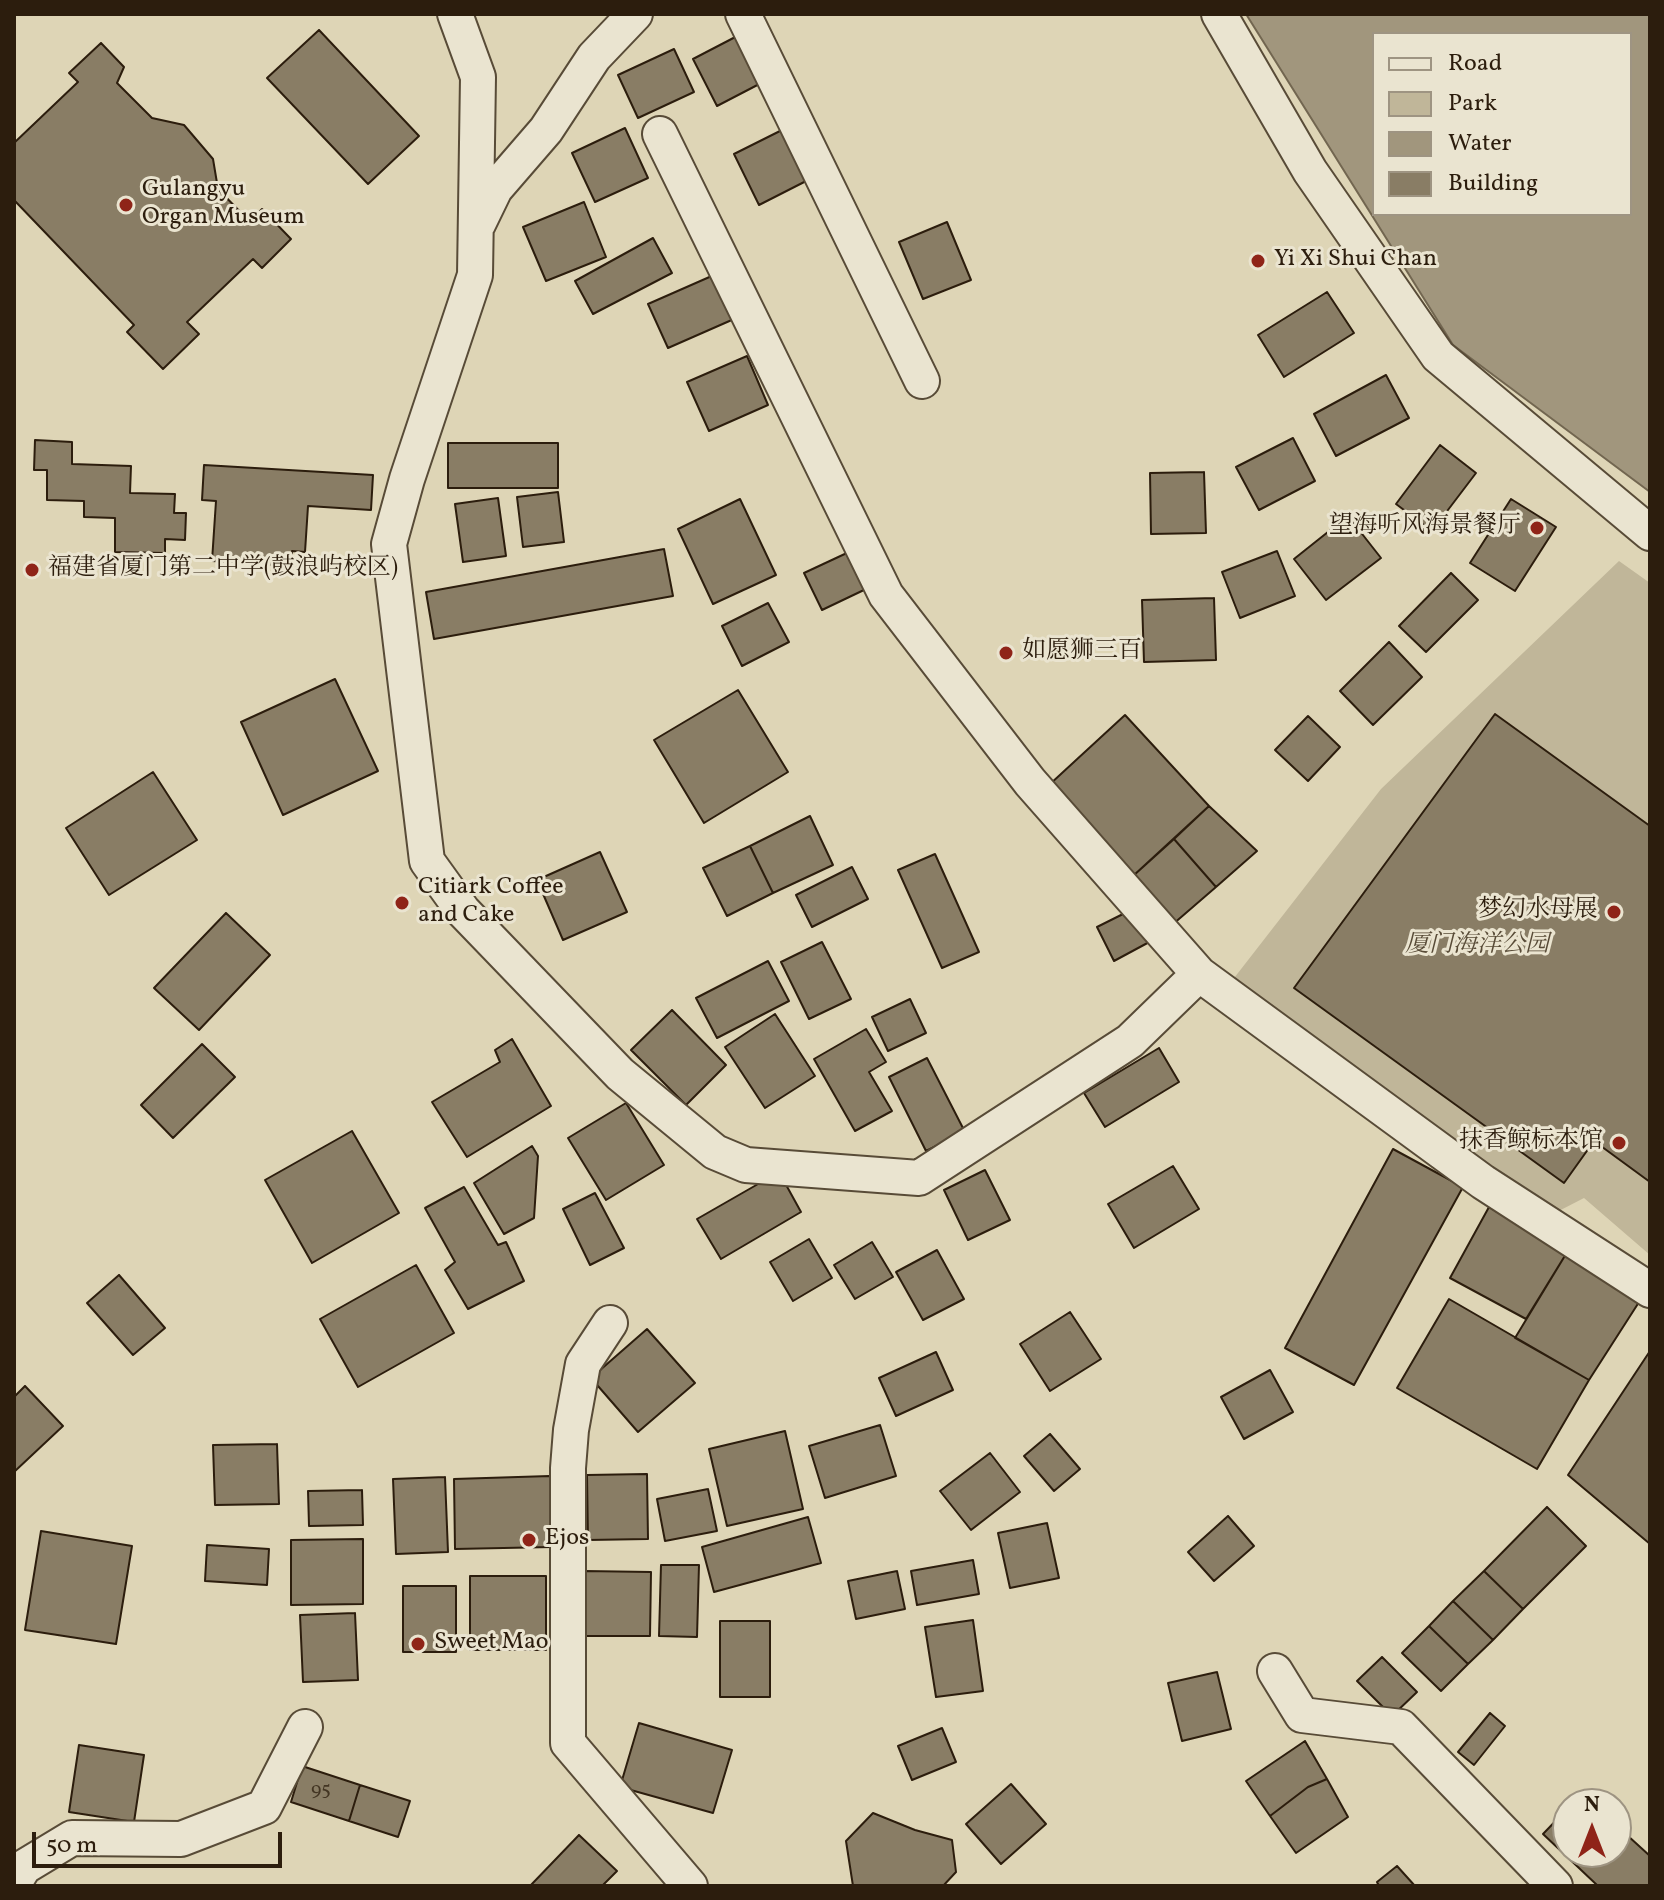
<!DOCTYPE html>
<meta charset="utf-8">
<style>
body{margin:0}
#map{position:relative;width:1664px;height:1900px;overflow:hidden;background:#ded5b6;font-family:Vollkorn,serif}
canvas{display:block}
.frame{position:absolute;inset:0;border:16px solid #2c1d0d;pointer-events:none}
.legend{position:absolute;left:1372px;top:32px;width:260px;height:184px;box-sizing:border-box;background:#eae4d0;border:2px solid #9e9482;margin:0;padding:10px 14px;list-style:none;font-size:24px;color:#2c1d0d}
.legend li{display:flex;align-items:center;gap:16px;height:40px}
.legend b{width:40px;border:2px solid #9e9482}
.north{position:absolute;left:1552px;top:1788px;width:80px;height:80px;box-sizing:border-box;background:#eae4d0;border:2px solid #9e9482;border-radius:50%;rotate:0deg;font-size:22px;font-weight:700;line-height:32px;text-align:center;color:#2c1d0d}
.north::after{content:'';display:block;margin:auto;width:28px;height:36px;background:#8f2418;clip-path:polygon(50% 0,100% 100%,50% 72%,0 100%)}
.scale{position:absolute;left:32px;top:1832px;width:250px;height:36px;box-sizing:border-box;border:4px solid #2c1d0d;border-top:0;padding-left:10px;font-size:24px;line-height:28px;white-space:nowrap;color:#2c1d0d;-webkit-text-stroke:6px #eae4d0;paint-order:stroke}
</style>
<div id="map">
<canvas width="1664" height="1900"></canvas>
<div class="frame"></div>
<ul class="legend">
<li><b style="height:10px;background:#eae4d0"></b>Road</li>
<li><b style="height:22px;background:#c0b699"></b>Park</li>
<li><b style="height:22px;background:#a1967d"></b>Water</li>
<li><b style="height:22px;background:#897d65"></b>Building</li>
</ul>
<div class="north">N</div>
<div class="scale">50 m</div>
</div>
<script>
const c = document.querySelector('canvas').getContext('2d');
c.lineJoin = 'round';
function fill(path, color) {
  c.fillStyle = color;
  c.fill(path, 'evenodd');
}
function shape(rows) {
  const path = new Path2D();
  for (const r of rows) {
    path.moveTo(r[0], r[1]);
    for (let i = 2; i < r.length; i += 2) path.lineTo(r[i], r[i + 1]);
  }
  return path;
}
function strokePath(path, color, width, dash) {
  c.strokeStyle = color;
  c.lineWidth = width;
  c.lineCap = dash ? 'butt' : 'round';
  c.setLineDash(dash || []);
  c.stroke(path);
}
function label(font, color, halo, rows, align = 'center') {
  c.font = font + ' Vollkorn,"Noto Serif SC",serif';
  c.lineWidth = 6;
  c.setLineDash([]);
  c.textBaseline = 'middle';
  c.strokeStyle = halo;
  c.fillStyle = color;
  for (const [text, x, y, turn = 0] of rows) {
    c.save();
    c.translate(x, y);
    c.rotate((+turn || 0) * Math.PI / 180);
    c.textAlign = isNaN(turn) ? turn : align;
    if (halo) c.strokeText(text, 0, 0);
    c.fillText(text, 0, 0);
    c.restore();
  }
}
fill(shape([
 [1619,561,1650,583,1650,1255,1584,1198,1549,1216,1231,982,1381,789]
]), '#c0b699');
const water = shape([
 [1246,14,1650,14,1650,492,1453,345,1246,14],
 [1374,34,1630,34,1630,214,1374,214,1374,34]
]);
fill(water, '#a1967d');
strokePath(water, '#726650', 2);
const building = shape([
 [319,30,419,136,368,184,267,78,319,30],
 [743,33,767,80,717,106,693,59,743,33],
 [101,43,124,67,117,83,152,118,184,125,213,159,218,189,250,222,262,209,291,239,262,268,253,259,187,322,199,334,163,369,127,332,134,325,14,200,14,143,78,82,69,73,101,43],
 [674,49,694,92,638,118,618,75,674,49],
 [788,127,814,177,759,205,734,154,788,127],
 [625,128,648,178,595,202,572,153,625,128],
 [584,202,606,257,546,281,523,227,584,202],
 [947,222,971,280,923,299,899,242,947,222],
 [653,238,672,273,593,314,575,281,653,238],
 [714,275,734,319,668,348,648,304,714,275],
 [1327,292,1354,333,1284,377,1258,335,1327,292],
 [747,356,768,405,709,431,687,382,747,356],
 [1386,375,1409,418,1336,456,1314,414,1386,375],
 [1293,438,1315,481,1259,510,1236,467,1293,438],
 [35,440,72,442,72,464,131,466,130,493,175,494,174,513,186,513,185,540,165,539,165,553,115,552,115,518,84,517,84,501,47,500,47,470,34,470,35,440],
 [448,443,558,443,558,488,448,488,448,443],
 [1440,445,1476,473,1432,531,1396,504,1440,445],
 [204,465,373,475,371,510,308,506,305,552,292,551,291,566,212,561,216,501,202,500,204,465],
 [1204,472,1206,533,1151,534,1150,473,1204,472],
 [558,492,564,542,523,547,517,497,558,492],
 [498,498,506,556,463,562,455,504,498,498],
 [740,499,776,575,713,604,678,529,740,499],
 [1511,499,1556,527,1515,591,1470,563,1511,499],
 [1348,516,1381,558,1326,600,1294,559,1348,516],
 [664,549,673,596,434,639,426,592,664,549],
 [1277,551,1295,596,1240,618,1222,572,1277,551],
 [849,552,866,589,822,610,804,573,849,552],
 [1451,573,1478,600,1426,652,1399,626,1451,573],
 [1214,598,1216,660,1144,662,1142,600,1214,598],
 [768,603,789,642,742,666,722,626,768,603],
 [1389,642,1422,677,1373,725,1340,691,1389,642],
 [335,679,378,771,283,815,241,722,335,679],
 [738,690,788,772,704,823,654,740,738,690],
 [1495,714,1650,826,1650,1182,1594,1141,1564,1183,1294,988,1495,714],
 [1125,715,1209,806,1133,876,1049,785,1125,715],
 [1308,716,1340,747,1308,781,1275,750,1308,716],
 [153,772,197,840,109,895,66,828,153,772],
 [1209,806,1257,851,1216,887,1174,839,1209,806],
 [810,816,833,865,773,893,750,846,810,816],
 [1174,839,1216,887,1172,925,1133,876,1174,839],
 [750,846,773,893,727,916,703,868,750,846],
 [600,852,627,912,563,940,537,880,600,852],
 [935,854,979,952,942,968,898,870,935,854],
 [852,867,868,899,812,927,796,895,852,867],
 [1129,911,1153,940,1114,961,1097,927,1129,911],
 [226,913,270,955,199,1030,154,988,226,913],
 [822,942,851,999,809,1019,781,962,822,942],
 [768,961,789,1001,717,1038,696,998,768,961],
 [910,999,926,1033,888,1051,872,1017,910,999],
 [672,1010,726,1065,686,1105,631,1050,672,1010],
 [775,1014,815,1076,765,1108,725,1047,775,1014],
 [866,1029,886,1062,869,1072,892,1111,855,1131,814,1059,866,1029],
 [512,1039,551,1106,467,1157,432,1102,500,1062,495,1050,512,1039],
 [202,1044,235,1077,173,1138,141,1105,202,1044],
 [1159,1048,1179,1082,1105,1127,1084,1093,1159,1048],
 [927,1058,965,1132,926,1151,889,1077,927,1058],
 [626,1103,664,1165,606,1200,568,1138,626,1103],
 [352,1131,399,1213,312,1263,265,1180,352,1131],
 [532,1146,538,1156,534,1218,504,1234,474,1183,532,1146],
 [1393,1149,1463,1187,1354,1385,1285,1348,1393,1149],
 [1173,1166,1199,1209,1134,1248,1108,1204,1173,1166],
 [985,1170,1010,1220,968,1240,944,1190,985,1170],
 [779,1172,801,1212,721,1259,697,1219,779,1172],
 [464,1187,498,1245,506,1242,524,1281,468,1309,445,1270,455,1262,425,1208,464,1187],
 [595,1193,624,1248,590,1265,563,1209,595,1193],
 [1489,1207,1566,1254,1526,1319,1450,1278,1489,1207],
 [809,1239,832,1278,793,1301,770,1262,809,1239],
 [872,1242,893,1277,855,1299,834,1265,872,1242],
 [937,1250,964,1299,923,1320,896,1272,937,1250],
 [1566,1254,1641,1299,1589,1380,1515,1338,1566,1254],
 [416,1265,454,1333,358,1387,320,1319,416,1265],
 [119,1275,165,1328,133,1355,87,1303,119,1275],
 [1449,1299,1589,1380,1537,1469,1397,1388,1449,1299],
 [1070,1312,1101,1359,1050,1391,1020,1344,1070,1312],
 [647,1329,695,1383,638,1432,591,1378,647,1329],
 [1650,1351,1650,1544,1568,1475,1650,1351],
 [936,1352,953,1390,896,1416,879,1378,936,1352],
 [1270,1370,1293,1412,1244,1439,1221,1397,1270,1370],
 [25,1386,63,1426,14,1472,14,1397,25,1386],
 [880,1425,896,1476,825,1498,809,1446,880,1425],
 [785,1431,803,1509,727,1526,709,1449,785,1431],
 [1050,1434,1080,1469,1054,1491,1024,1456,1050,1434],
 [277,1444,279,1504,215,1505,213,1445,277,1444],
 [990,1453,1020,1492,971,1530,940,1491,990,1453],
 [647,1474,648,1539,588,1540,587,1475,647,1474],
 [550,1476,552,1547,455,1549,454,1479,550,1476],
 [445,1477,448,1552,396,1554,393,1479,445,1477],
 [708,1489,717,1531,665,1541,657,1499,708,1489],
 [362,1490,363,1525,309,1526,308,1491,362,1490],
 [1547,1507,1586,1546,1523,1609,1484,1571,1547,1507],
 [1228,1516,1254,1546,1214,1581,1188,1552,1228,1516],
 [808,1517,821,1563,714,1592,702,1547,808,1517],
 [1047,1523,1059,1578,1010,1588,998,1533,1047,1523],
 [41,1531,132,1546,116,1644,25,1630,41,1531],
 [363,1539,363,1604,291,1605,291,1540,363,1539],
 [207,1545,269,1549,267,1585,205,1581,207,1545],
 [973,1560,979,1594,917,1605,911,1571,973,1560],
 [661,1565,699,1565,697,1637,659,1636,661,1565],
 [584,1571,651,1572,650,1636,583,1636,584,1571],
 [897,1571,905,1609,856,1619,848,1581,897,1571],
 [1484,1571,1523,1609,1493,1640,1453,1601,1484,1571],
 [470,1576,546,1576,546,1650,470,1650,470,1576],
 [403,1586,456,1586,456,1652,403,1652,403,1586],
 [1453,1601,1493,1640,1468,1664,1429,1626,1453,1601],
 [355,1613,358,1680,303,1682,300,1615,355,1613],
 [973,1620,983,1691,936,1697,925,1627,973,1620],
 [720,1621,770,1621,770,1697,720,1697,720,1621],
 [1429,1626,1468,1664,1441,1691,1402,1653,1429,1626],
 [1382,1657,1417,1692,1392,1716,1357,1681,1382,1657],
 [1217,1672,1231,1729,1182,1741,1168,1683,1217,1672],
 [1490,1713,1505,1726,1474,1765,1458,1752,1490,1713],
 [639,1723,732,1750,713,1813,620,1787,639,1723],
 [942,1728,956,1762,912,1780,898,1746,942,1728],
 [1305,1741,1327,1779,1308,1787,1270,1816,1246,1781,1305,1741],
 [79,1745,144,1755,134,1822,69,1812,79,1745],
 [302,1766,360,1785,349,1821,291,1802,302,1766],
 [1327,1779,1348,1817,1296,1853,1270,1816,1308,1787,1327,1779],
 [1011,1784,1046,1824,1001,1864,966,1824,1011,1784],
 [360,1785,410,1801,398,1837,349,1821,360,1785],
 [1582,1793,1594,1804,1571,1804,1582,1793],
 [1568,1808,1568,1852,1616,1852,1616,1825,1650,1856,1650,1886,1598,1886,1543,1834,1568,1808],
 [873,1813,915,1830,952,1840,956,1872,943,1886,853,1886,846,1841,873,1813],
 [579,1835,617,1871,602,1886,530,1886,579,1835],
 [1397,1866,1415,1886,1379,1886,1377,1882,1397,1866]
]);
fill(building, '#897d65');
strokePath(building, '#2c1d0d', 2);
const minor = shape([
 [455,14,478,77,475,275,407,479,389,544,427,861,463,911,620,1074,715,1152,746,1165,919,1178,1130,1041,1199,974],
 [743,14,922,381],
 [1219,14,1310,171,1438,356,1650,533],
 [660,134,886,595,1030,782,1199,974,1483,1182,1650,1290],
 [478,224,495,189,546,130,594,57,635,14],
 [610,1323,583,1364,571,1430,568,1468,568,1743,690,1886],
 [1275,1671,1302,1715,1401,1727,1555,1886],
 [14,1883,24,1867,72,1838,181,1839,264,1807,305,1727]
]);
strokePath(minor, '#584b37', 38);
strokePath(minor, '#eae4d0', 34);
for (const [x, y, r, color] of [
 [126,205,8,"#8f2418"],
 [1258,261,8,"#8f2418"],
 [1537,528,8,"#8f2418"],
 [32,570,8,"#8f2418"],
 [1006,653,8,"#8f2418"],
 [402,903,8,"#8f2418"],
 [1614,912,8,"#8f2418"],
 [1619,1143,8,"#8f2418"],
 [529,1540,8,"#8f2418"],
 [418,1644,8,"#8f2418"]
]) {
  const dot = new Path2D();
  dot.arc(x, y, r, 0, 2 * Math.PI);
  c.fillStyle = color;
  c.fill(dot);
  strokePath(dot, '#eae4d0', 3);
}
label('20px', '#433523', null, [
 ["95",321,1791]
]);
label('24px', '#2c1d0d', '#eae4d0', [
 ["Gulangyu",142,191],
 ["Organ Museum",142,219],
 ["Yi Xi Shui Chan",1274,261],
 ["望海听风海景餐厅",1521,528,"right"],
 ["福建省厦门第二中学(鼓浪屿校区)",48,570],
 ["如愿狮三百",1022,653],
 ["Citiark Coffee",418,889],
 ["and Cake",418,917],
 ["梦幻水母展",1598,912,"right"],
 ["抹香鲸标本馆",1603,1143,"right"],
 ["Ejos",545,1540],
 ["Sweet Mao",434,1644]
], 'left');
label('italic 24px', '#584b37', '#eae4d0', [
 ["厦门海洋公园",1477,947]
]);
</script>
